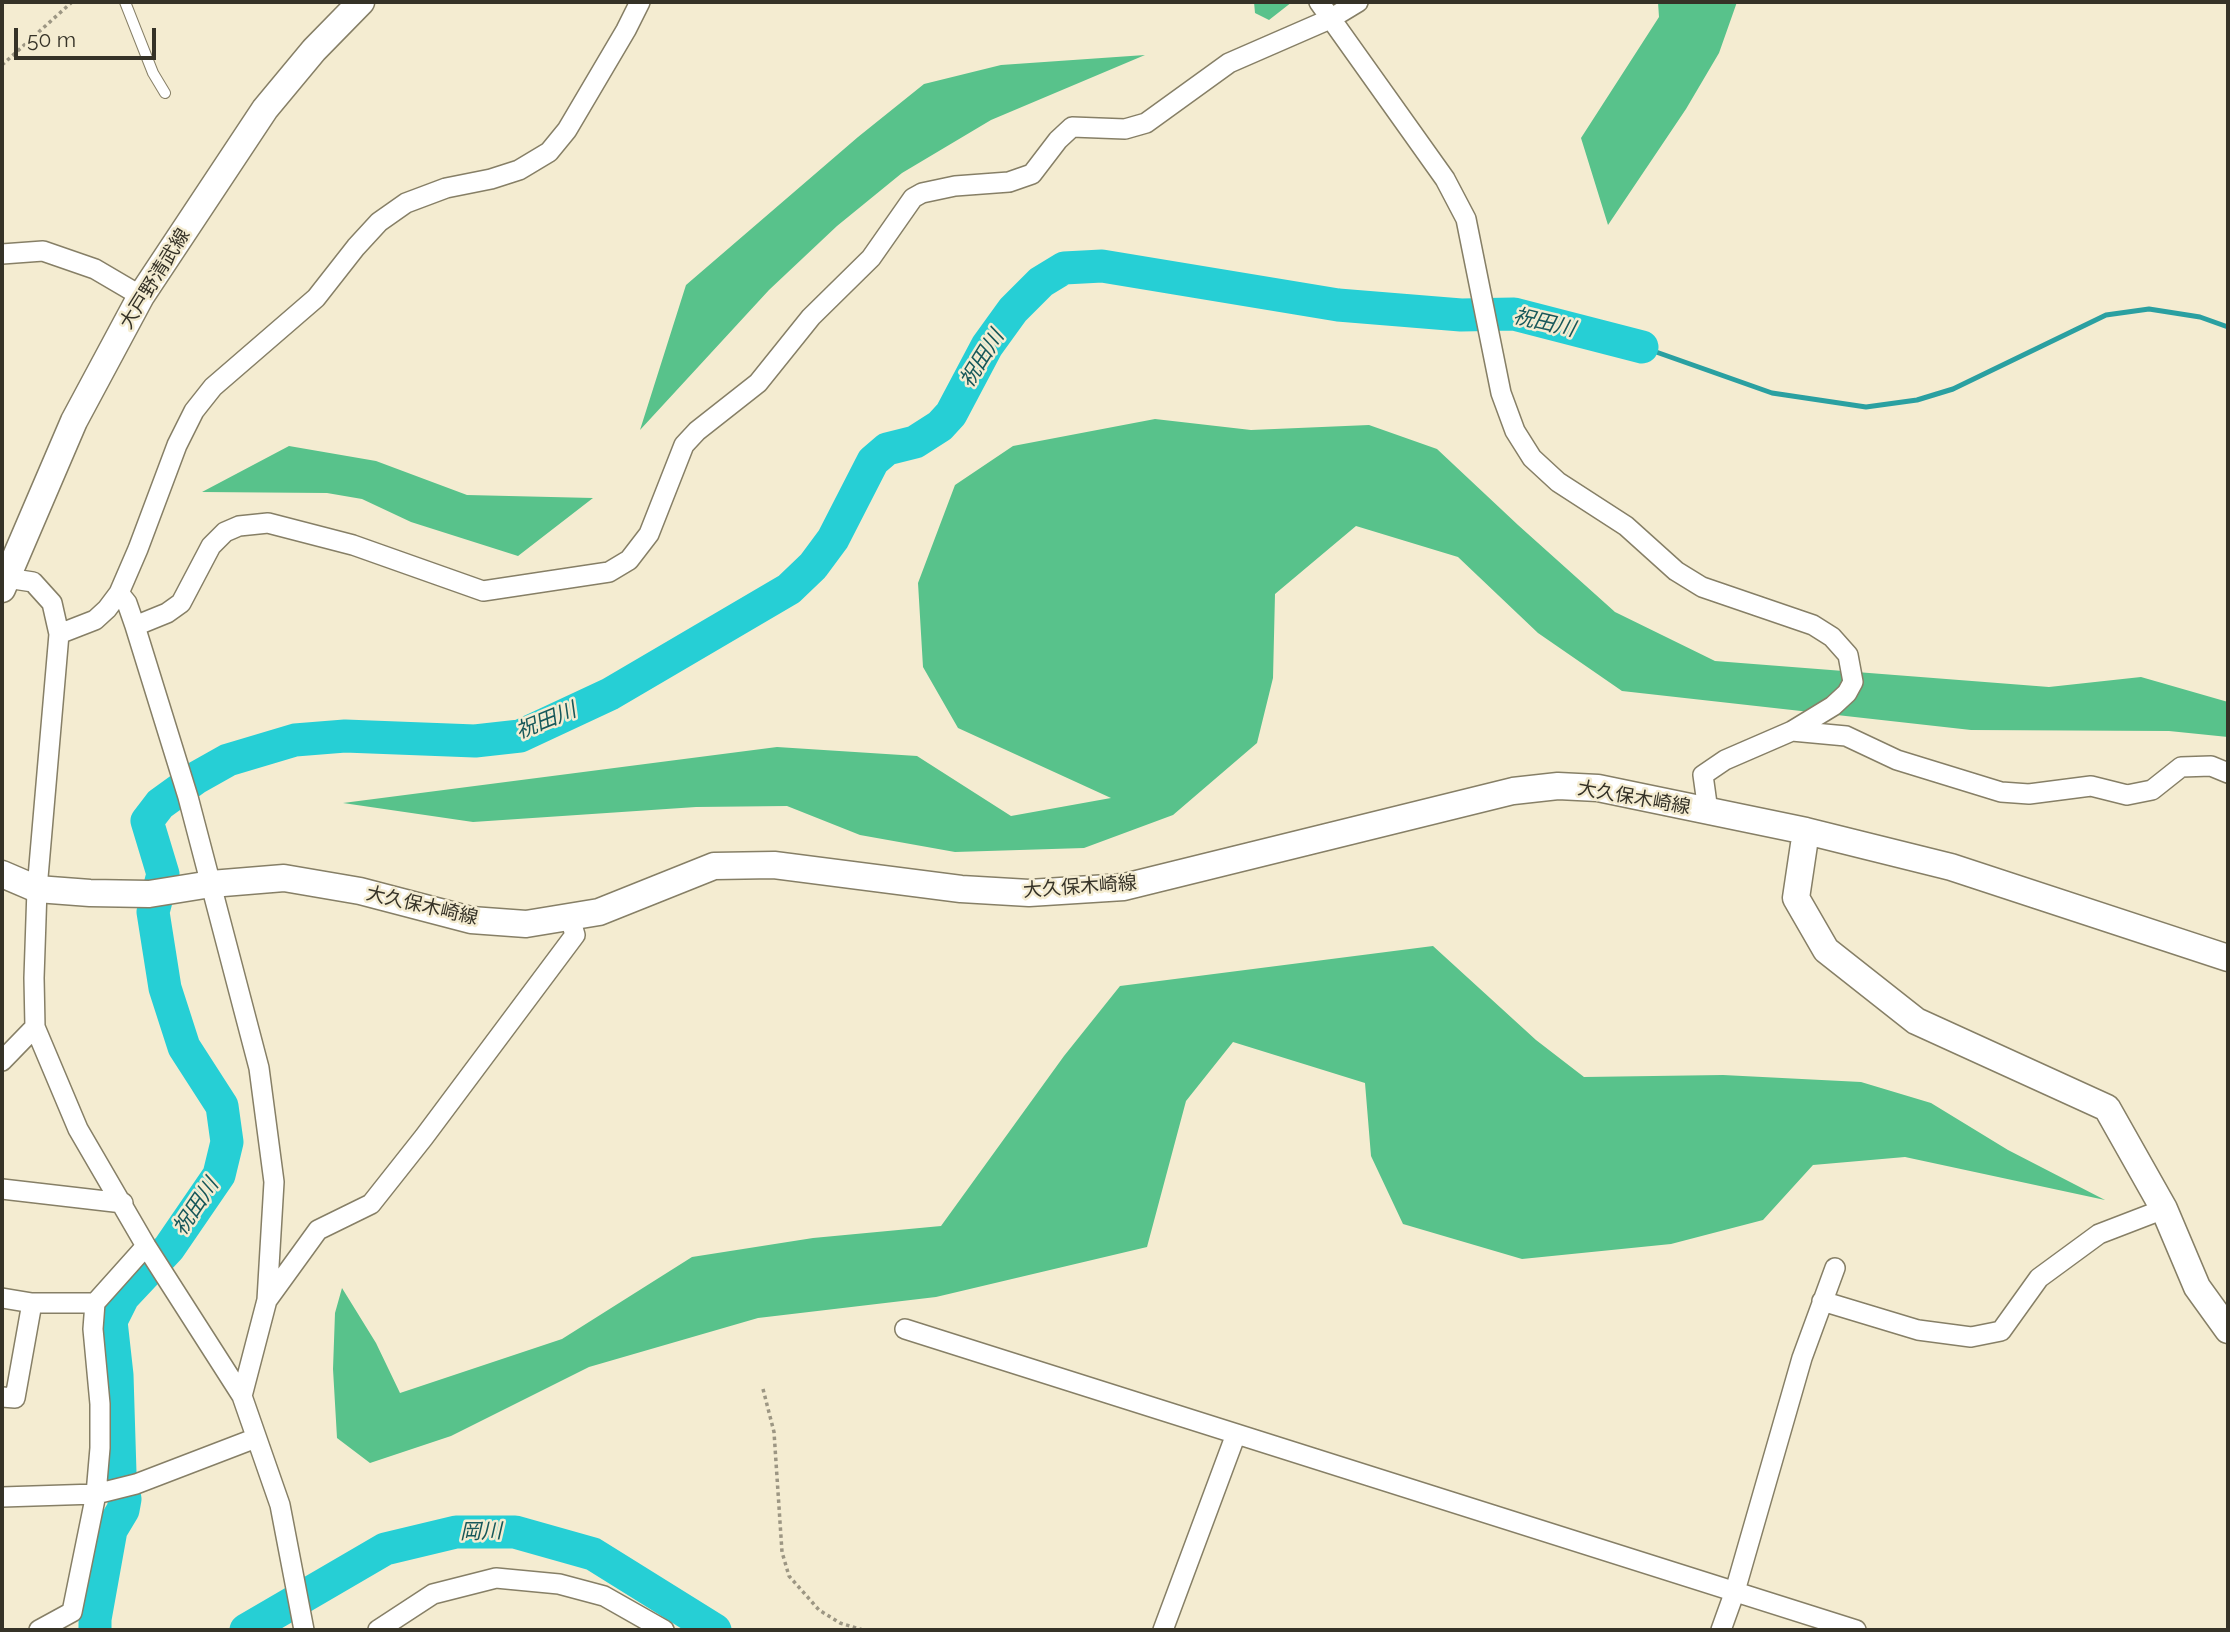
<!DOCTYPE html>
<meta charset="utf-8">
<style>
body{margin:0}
#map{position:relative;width:2230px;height:1632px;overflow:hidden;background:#f4ecd1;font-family:Raleway,sans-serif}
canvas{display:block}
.frame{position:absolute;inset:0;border:4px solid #353227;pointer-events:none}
.scale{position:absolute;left:14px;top:28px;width:142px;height:32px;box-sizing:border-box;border:4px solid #353227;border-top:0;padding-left:9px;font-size:21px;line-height:24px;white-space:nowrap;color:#353227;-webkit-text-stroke:5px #f4ecd1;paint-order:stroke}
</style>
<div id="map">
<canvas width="2230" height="1632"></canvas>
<div class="frame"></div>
<div class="scale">50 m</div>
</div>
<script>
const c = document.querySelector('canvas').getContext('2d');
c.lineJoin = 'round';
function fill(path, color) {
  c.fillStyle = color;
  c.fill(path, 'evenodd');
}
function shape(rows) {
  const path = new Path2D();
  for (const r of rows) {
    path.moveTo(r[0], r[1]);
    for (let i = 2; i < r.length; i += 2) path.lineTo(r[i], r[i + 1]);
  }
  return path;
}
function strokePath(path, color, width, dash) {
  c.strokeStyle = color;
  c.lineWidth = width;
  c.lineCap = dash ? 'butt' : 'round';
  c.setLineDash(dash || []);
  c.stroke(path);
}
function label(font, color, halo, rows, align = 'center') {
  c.font = font + ' Raleway,"Noto Sans JP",sans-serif';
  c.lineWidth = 5;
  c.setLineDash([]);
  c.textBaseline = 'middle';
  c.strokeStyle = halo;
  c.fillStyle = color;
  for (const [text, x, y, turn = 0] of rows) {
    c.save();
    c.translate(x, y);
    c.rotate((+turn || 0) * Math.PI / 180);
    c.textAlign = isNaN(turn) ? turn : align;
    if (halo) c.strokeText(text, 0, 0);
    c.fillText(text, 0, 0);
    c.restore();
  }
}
fill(shape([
 [1254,2,1292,2,1269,20,1255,13],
 [1658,2,1737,2,1719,53,1686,109,1608,225,1581,138,1659,17],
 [1145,55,991,120,902,173,837,226,769,290,640,430,686,285,858,137,924,84,1001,65],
 [1155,419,1251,430,1369,425,1437,449,1518,525,1615,612,1715,661,2049,687,2141,677,2228,702,2228,737,2169,731,1971,730,1622,691,1538,633,1458,557,1356,526,1275,594,1273,678,1257,743,1173,815,1084,848,955,852,860,835,787,806,696,807,473,822,343,803,777,747,917,756,1011,816,1111,798,958,728,923,667,918,583,955,485,1013,446],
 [289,446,376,461,467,495,593,498,518,556,411,522,362,499,327,493,202,492],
 [1433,946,1536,1040,1584,1077,1723,1075,1861,1082,1931,1103,2008,1150,2105,1200,1905,1157,1813,1165,1763,1220,1671,1244,1522,1259,1403,1224,1371,1156,1365,1083,1233,1042,1186,1101,1147,1247,936,1297,758,1318,589,1367,451,1436,370,1463,337,1438,333,1369,335,1313,342,1288,376,1343,400,1393,562,1339,692,1257,813,1238,941,1226,1064,1056,1120,986]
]), '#58c28b');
strokePath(shape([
 [1642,347,1772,393,1866,407,1917,400,1953,389,2106,315,2149,309,2200,317,2228,327]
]), '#2aa0a1', 5);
strokePath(shape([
 [95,1630,95,1619,111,1530,123,1510,125,1499,120,1473,117,1375,111,1321,123,1297,169,1248,219,1175,227,1142,222,1106,184,1047,165,988,153,912,163,874,147,821,160,804,196,778,228,760,295,740,345,736,475,741,520,736,610,694,789,589,813,566,833,539,873,461,887,449,915,442,940,426,951,414,987,346,1013,310,1041,282,1064,268,1102,266,1338,305,1461,315,1514,314,1642,347],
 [246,1630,385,1549,456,1532,515,1532,593,1554,715,1630]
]), '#26cfd5', 33);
const lane = shape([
 [125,2,153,73,165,93]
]);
const street = shape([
 [1319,2,1445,179,1466,219,1501,393,1515,431,1532,458,1558,482,1626,526,1676,571,1702,587,1813,625,1832,637,1848,655,1853,682,1847,693,1833,706,1792,731,1725,760,1703,775,1708,811],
 [2,254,43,251,95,269,141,296],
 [7,578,33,582,52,603,59,634,37,889,34,978,35,1027,78,1129,146,1246,242,1396,280,1505,304,1630],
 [119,593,127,603,135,626,188,797,259,1068,274,1182,267,1300,242,1396],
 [135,626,167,613,181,603,211,546,225,532,239,526,268,523,353,545,483,591,609,572,629,560,649,534,684,445,697,431,758,383,811,317,871,258,913,198,922,193,955,186,1009,182,1032,174,1058,140,1072,127,1125,129,1146,123,1229,63,1330,19,1358,2],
 [59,634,95,620,107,609,119,593,138,549,177,445,194,411,213,387,316,298,356,247,379,222,406,203,446,188,491,179,519,170,549,152,567,130,626,30,640,2],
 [1792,731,1846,736,1897,760,2001,792,2029,794,2091,786,2127,795,2152,790,2181,767,2211,766,2228,773],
 [2,1061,35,1027],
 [2,1189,123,1203],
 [2,1298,32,1303,95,1303],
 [268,1299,318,1230,371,1204,424,1137,575,935,570,918],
 [1822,1301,1918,1330,1971,1337,2001,1331,2039,1278,2099,1234,2164,1209],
 [905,1329,1856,1630],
 [2,1397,15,1398,32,1303],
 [2,1497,96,1494,136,1484,256,1438],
 [39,1630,72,1612,96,1494,100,1448,100,1404,93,1329,95,1303,146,1246],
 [378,1630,433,1594,496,1578,559,1584,604,1596,664,1630],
 [1163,1630,1236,1434],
 [1721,1630,1735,1591,1802,1358,1835,1268]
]);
const secondary = shape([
 [2,589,74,421,141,296,265,109,314,50,361,2],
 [1806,831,1796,898,1826,950,1916,1021,2107,1108,2164,1209,2197,1287,2228,1330],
 [2,874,37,889,90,893,149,894,211,884,284,878,360,891,471,920,526,924,599,912,714,866,774,865,961,889,1029,893,1124,887,1513,791,1558,786,1598,788,1806,831,1951,867,2228,958]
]);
strokePath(lane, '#867f66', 12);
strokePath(street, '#867f66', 22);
strokePath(secondary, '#867f66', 29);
strokePath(shape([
 [2,65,72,2],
 [763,1389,774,1432,782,1552,789,1576,819,1610,840,1623,863,1630]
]), '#9c9683', 3.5, [3.5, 3.5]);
strokePath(lane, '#fff', 10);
strokePath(street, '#fff', 19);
strokePath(secondary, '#fff', 26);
label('19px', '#353227', '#f4ecd1', [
 ["大戸野清武線",155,279,-58],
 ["大久保木崎線",1634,798,10],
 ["大久保木崎線",1080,887,-4],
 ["大久保木崎線",422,906,13]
]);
label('italic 21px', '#17585a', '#f4ecd1', [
 ["祝田川",1544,323,13],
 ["祝田川",982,359,-58],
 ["祝田川",546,721,-22],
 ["祝田川",196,1207,-56],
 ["岡川",481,1532,-1]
]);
</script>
